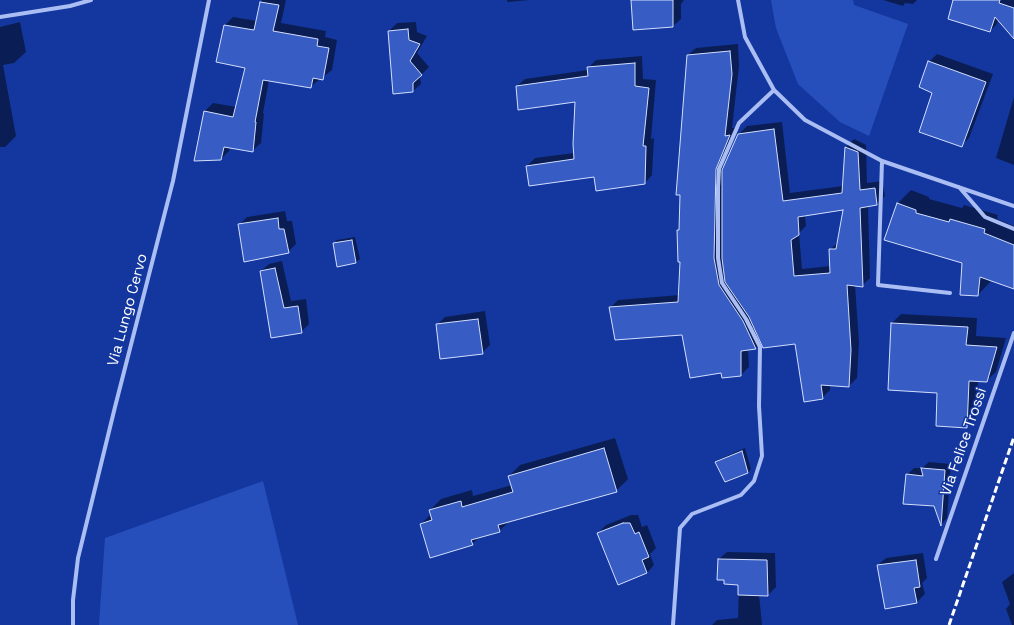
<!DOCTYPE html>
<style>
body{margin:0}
canvas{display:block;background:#13379e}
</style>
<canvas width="1014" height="625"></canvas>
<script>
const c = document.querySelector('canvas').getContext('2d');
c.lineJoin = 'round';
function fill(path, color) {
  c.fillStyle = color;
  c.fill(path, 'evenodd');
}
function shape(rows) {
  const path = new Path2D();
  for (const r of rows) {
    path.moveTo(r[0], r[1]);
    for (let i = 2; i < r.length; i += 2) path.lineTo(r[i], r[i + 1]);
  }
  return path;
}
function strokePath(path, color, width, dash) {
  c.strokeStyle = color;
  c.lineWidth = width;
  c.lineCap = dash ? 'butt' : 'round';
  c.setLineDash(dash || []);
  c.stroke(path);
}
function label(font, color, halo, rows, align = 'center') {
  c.font = font + ' "Space Grotesk",sans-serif';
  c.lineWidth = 3;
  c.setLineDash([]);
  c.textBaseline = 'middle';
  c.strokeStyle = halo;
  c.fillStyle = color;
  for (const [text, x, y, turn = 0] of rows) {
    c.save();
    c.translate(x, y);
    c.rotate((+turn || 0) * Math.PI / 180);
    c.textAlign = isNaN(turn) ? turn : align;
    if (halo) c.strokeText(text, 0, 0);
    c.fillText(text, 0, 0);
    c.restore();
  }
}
fill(shape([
 [771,0,853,0,854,5,908,24,869,136,840,122,798,84,776,28],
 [263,481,298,625,99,625,105,538]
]), '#264fbc');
fill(shape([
 [262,0,286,0,281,23,326,31,325,37,337,40,332,70,310,87,269,80,263,113,264,114,261,143,252,151,230,147,229,151,221,159,205,111,213,103,237,107,246,67,217,61,225,25,233,17,257,21],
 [507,0,530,0,507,2],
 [632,0,684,0,681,4,681,19,673,26],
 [883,0,917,0,913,4,905,3,903,6],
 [954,0,1014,0,1014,38,998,20,997,24,990,31],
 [20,22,26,52,14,63,3,65,16,136,5,147,0,147,0,27],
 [416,22,417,32,427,36,417,53,429,67,420,76,421,84,413,91,394,93,389,31,397,23],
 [738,44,739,66,732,128,737,128,723,160,723,172,739,134,747,126,782,122,790,193,843,186,846,147,854,139,866,145,867,183,882,181,885,196,877,204,868,205,870,278,862,286,855,285,859,342,857,378,849,386,830,385,830,390,822,398,795,343,762,342,756,348,748,349,749,367,741,375,722,371,683,334,610,308,618,300,680,295,681,261,678,230,680,228,688,55,696,48],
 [844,209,838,242,830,250,831,266,802,269,799,233,806,226,805,215],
 [937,54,993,74,969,138,961,146,933,93,929,62],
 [642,56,643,79,656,80,651,139,654,138,652,175,645,183,527,166,535,158,574,153,576,101,517,86,525,79,588,70,588,68,596,60],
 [1014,97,1014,165,996,158],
 [911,190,929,197,929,199,962,208,964,205,998,215,997,219,1014,226,1014,285,992,280,978,295,963,262,897,204],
 [285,211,287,221,292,221,296,244,288,252,239,225,247,217],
 [355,237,360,259,356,262,337,266,334,244,337,240],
 [282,261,291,301,306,299,309,324,301,332,271,336,261,271,269,264],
 [485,311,490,345,482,353,437,325,445,317],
 [901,314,977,318,976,336,1006,338,996,372,986,381,978,381,976,417,966,427,938,392,892,323],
 [615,438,628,479,616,491,510,521,499,531,480,537,472,544,421,524,431,514,430,510,441,499,472,490,473,496,512,485,509,476,520,465],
 [745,448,751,469,748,473,716,462,720,459],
 [929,462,951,464,947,518,941,525,934,505,907,475,914,468,922,468],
 [631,515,638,515,642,527,647,525,656,548,650,554,654,565,647,573,598,533,606,525],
 [727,552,775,553,776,587,768,595,759,594,762,625,712,625,717,620,738,618,739,584,725,580,719,559],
 [923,553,927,578,922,583,925,594,917,602,886,608,878,565,886,558],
 [1014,573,1014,625,1012,625,1006,609,1010,604,1002,582]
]), '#0007');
const building = shape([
 [631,0,673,0,673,27,633,30,631,0],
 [953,0,1000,0,999,3,1014,8,1014,39,995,17,990,32,948,19,953,0],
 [260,2,279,5,273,31,318,39,317,46,329,48,323,80,313,78,311,88,263,80,255,122,256,122,253,152,224,147,221,160,194,161,204,111,233,117,245,68,216,62,224,25,254,30,260,2],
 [408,29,409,40,420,44,410,61,422,75,413,83,413,92,393,94,388,31,408,29],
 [730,51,732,74,725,136,730,135,716,169,714,258,719,285,743,321,756,349,741,351,741,376,722,378,721,373,690,378,682,335,615,340,609,307,678,302,680,262,678,262,677,230,679,230,680,195,676,195,687,55,730,51],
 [928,61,986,82,962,147,919,132,932,93,919,87,928,61],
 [635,63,635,86,649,88,643,146,646,146,645,184,596,191,594,177,529,186,526,166,574,159,573,144,575,102,518,110,516,86,588,76,587,67,635,63],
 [774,129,783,201,842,193,845,147,858,152,860,190,875,188,877,205,860,208,863,287,847,285,851,350,849,387,821,385,823,399,804,402,795,344,763,348,749,317,725,282,722,258,722,170,738,134,774,129],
 [843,210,836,249,829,249,830,273,794,276,791,240,799,235,798,217,843,210],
 [897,203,916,210,916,213,949,222,950,219,985,229,984,233,1014,245,1014,289,980,277,978,296,960,295,962,263,884,240,897,203],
 [278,218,279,229,284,229,289,253,244,262,238,224,278,218],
 [352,240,356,263,337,267,333,243,352,240],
 [275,268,284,308,298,306,302,333,271,338,260,271,275,268],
 [478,319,483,354,440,359,436,324,478,319],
 [891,323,968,327,966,345,997,347,987,382,969,381,967,428,936,426,937,393,888,390,891,323],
 [604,448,617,492,498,525,500,532,471,540,473,545,430,558,420,524,432,520,429,510,461,501,462,507,513,492,508,476,604,448],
 [742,451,748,473,725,482,715,462,742,451],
 [921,468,945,470,941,526,934,506,903,504,906,474,923,476,921,468],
 [623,523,630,523,635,534,639,532,649,557,642,560,647,573,618,585,597,533,623,523],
 [718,559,767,560,768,596,738,595,738,585,724,584,724,580,717,580,718,559],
 [916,560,920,587,914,588,917,603,885,609,877,565,916,560]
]);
fill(building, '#375dc4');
strokePath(building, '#d3defe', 1);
strokePath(shape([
 [738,0,745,37,774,90,805,120,882,161,1014,206],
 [0,17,70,6,91,0],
 [882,161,878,285,950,293],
 [959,187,985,217,1014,229],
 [936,559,1014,333],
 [73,625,73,600,78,558,115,407,173,181,209,0],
 [673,625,680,528,692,514,741,495,754,481,762,456,759,406,760,347,746,319,722,283,718,258,718,187,719,169,739,123,774,90]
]), '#aabef4', 4);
strokePath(shape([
 [949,625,1014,437]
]), '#fff', 3, [7, 3]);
label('15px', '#fff', '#13379e', [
 ["Via Lungo Cervo",128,310,-75],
 ["Via Felice Trossi",964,442,-71]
]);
</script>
